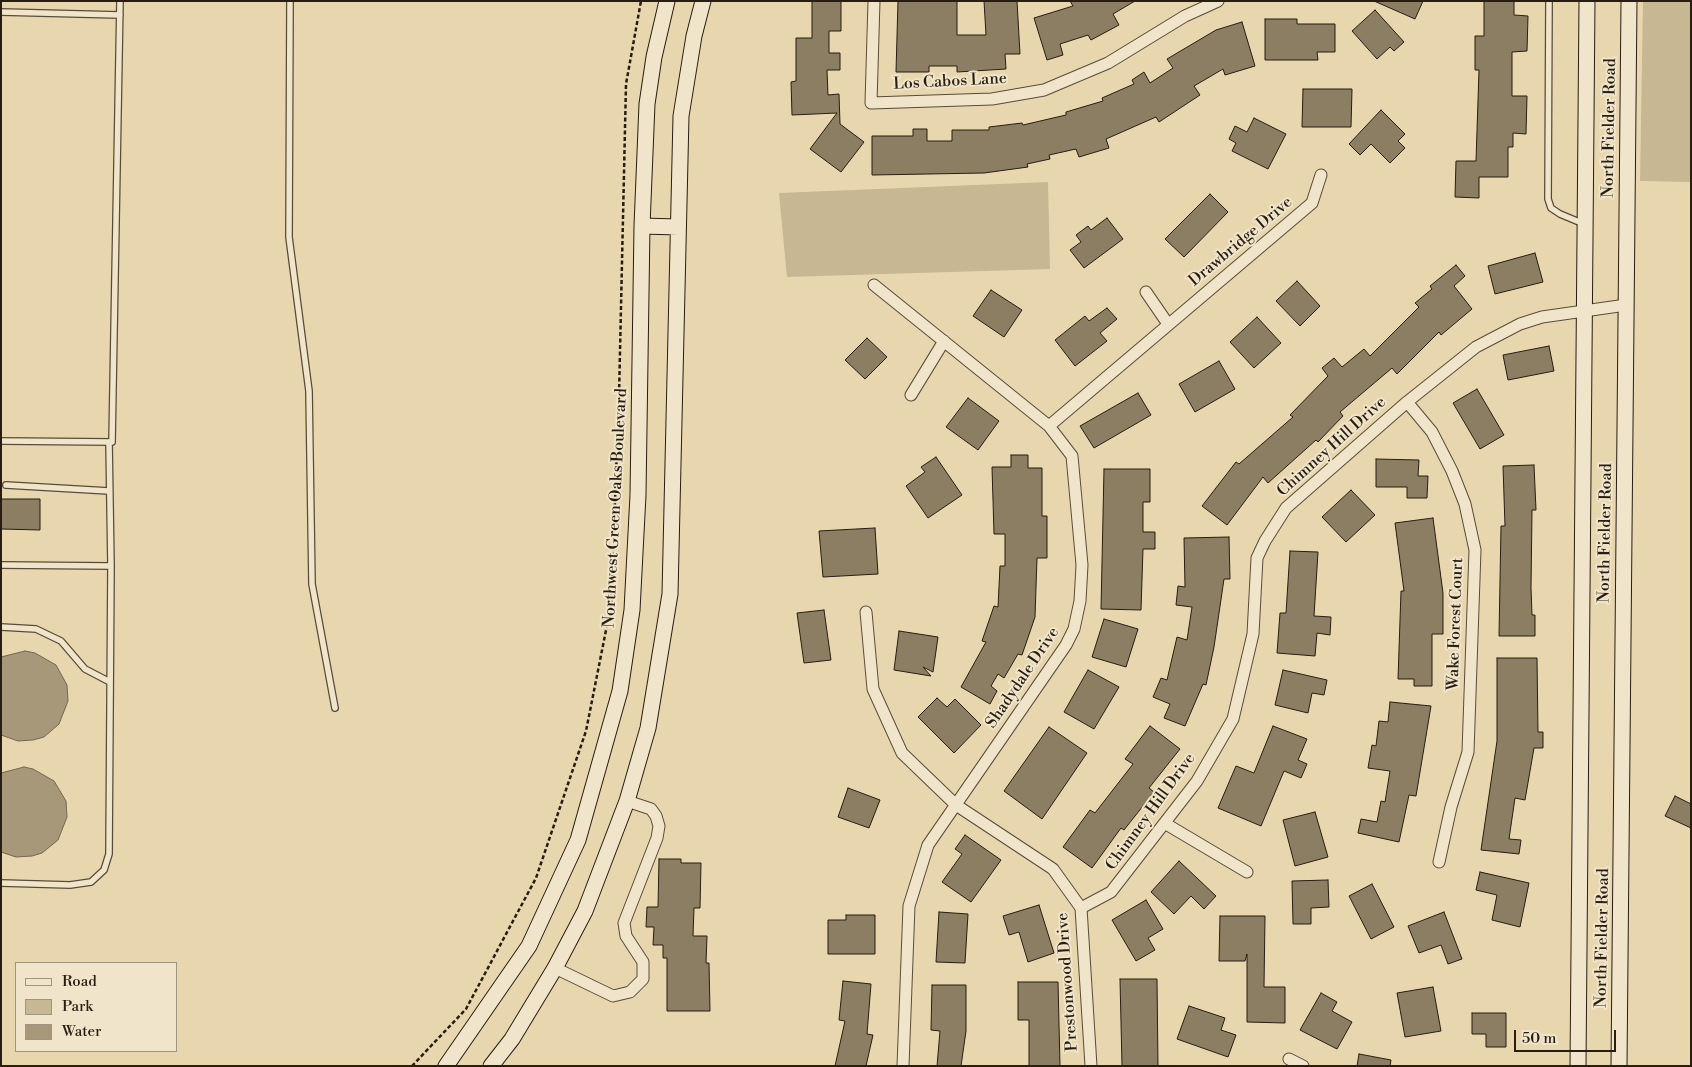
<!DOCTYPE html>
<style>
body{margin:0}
#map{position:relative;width:1692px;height:1067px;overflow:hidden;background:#e8d7ae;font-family:"Libre Bodoni",serif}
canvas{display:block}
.frame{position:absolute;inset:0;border:2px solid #271d11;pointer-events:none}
.legend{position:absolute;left:15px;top:962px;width:162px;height:90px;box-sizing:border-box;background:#f0e5ca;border:1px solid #a09580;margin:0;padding:6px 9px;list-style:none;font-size:15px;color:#271d11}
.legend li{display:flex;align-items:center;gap:10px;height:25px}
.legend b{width:25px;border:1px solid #a09580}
.scale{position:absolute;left:1514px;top:1030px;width:102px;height:22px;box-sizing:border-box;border:2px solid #271d11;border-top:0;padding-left:6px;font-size:15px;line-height:18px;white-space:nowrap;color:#271d11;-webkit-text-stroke:4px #f0e5ca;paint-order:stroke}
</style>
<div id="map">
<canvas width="1692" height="1067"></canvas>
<div class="frame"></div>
<ul class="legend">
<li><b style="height:6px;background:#f0e5ca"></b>Road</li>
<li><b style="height:14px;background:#c7b793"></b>Park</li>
<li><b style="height:14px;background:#a69879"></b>Water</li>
</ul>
<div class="scale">50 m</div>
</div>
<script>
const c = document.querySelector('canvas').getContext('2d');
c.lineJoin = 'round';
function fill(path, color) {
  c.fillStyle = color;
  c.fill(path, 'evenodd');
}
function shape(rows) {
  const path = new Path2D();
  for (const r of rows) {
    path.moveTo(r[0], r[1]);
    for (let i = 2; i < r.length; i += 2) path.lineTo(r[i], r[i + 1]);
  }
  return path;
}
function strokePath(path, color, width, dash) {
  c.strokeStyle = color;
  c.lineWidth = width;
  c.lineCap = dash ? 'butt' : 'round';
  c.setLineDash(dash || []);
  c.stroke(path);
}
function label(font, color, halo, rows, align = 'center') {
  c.font = font + ' "Libre Bodoni",serif';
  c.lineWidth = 4;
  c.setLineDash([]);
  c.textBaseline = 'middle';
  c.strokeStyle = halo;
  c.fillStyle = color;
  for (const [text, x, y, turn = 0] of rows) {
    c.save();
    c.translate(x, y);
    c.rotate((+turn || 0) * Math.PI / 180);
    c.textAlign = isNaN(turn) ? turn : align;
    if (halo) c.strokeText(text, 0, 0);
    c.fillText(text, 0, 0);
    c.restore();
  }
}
fill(shape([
 [1643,1,1691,1,1691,182,1640,181],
 [1048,182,1050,269,787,277,779,193]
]), '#c7b793');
const water = shape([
 [25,651,35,653,56,665,67,685,68,701,59,724,44,737,33,740,18,741,1,735,1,657,25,651],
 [24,767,33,769,54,781,66,801,67,817,58,840,42,853,32,856,16,857,1,852,1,773,24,767]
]);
fill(water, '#a69879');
strokePath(water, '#73674f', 1);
const building = shape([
 [812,1,841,1,841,31,829,31,829,53,840,53,840,70,827,70,828,95,839,94,840,124,864,142,841,172,810,149,837,113,792,115,791,82,796,81,796,38,812,38,812,1],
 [898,1,957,1,957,35,986,35,984,1,1017,1,1020,54,1005,54,1006,69,957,72,957,66,929,66,929,72,896,72,898,1],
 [1070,1,1135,1,1113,14,1119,25,1091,40,1088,35,1060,44,1063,55,1047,60,1034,18,1073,6,1070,1],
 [1374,1,1423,1,1415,19,1374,1],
 [1484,1,1514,1,1514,15,1528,16,1527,51,1512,52,1512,96,1527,96,1526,134,1513,133,1513,147,1508,147,1508,177,1479,177,1479,198,1455,197,1456,161,1476,161,1479,70,1475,70,1475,36,1484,36,1484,1],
 [1375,10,1404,42,1394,51,1390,47,1377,59,1352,31,1375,10],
 [1265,19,1297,19,1297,24,1335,24,1335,52,1317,52,1318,60,1265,60,1265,19],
 [1242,22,1255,66,1225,75,1223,69,1194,86,1200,95,1159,122,1156,117,1106,139,1109,148,1079,157,1076,149,1049,155,1050,159,1027,164,1028,167,984,173,872,175,872,136,913,136,913,129,927,129,927,141,952,141,952,130,989,130,989,127,1022,123,1023,125,1066,115,1066,112,1103,101,1102,98,1134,84,1132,80,1144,72,1150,83,1173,68,1167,59,1216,30,1242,22],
 [1303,89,1352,89,1351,127,1302,127,1303,89],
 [1381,110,1405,134,1398,141,1405,148,1390,163,1371,144,1360,155,1349,144,1381,110],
 [1254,118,1286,134,1268,169,1232,151,1236,143,1229,139,1235,126,1247,132,1254,118],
 [1210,194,1228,212,1184,257,1165,239,1210,194],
 [1107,218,1123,239,1084,268,1070,250,1081,242,1076,235,1088,226,1091,230,1107,218],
 [1535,253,1543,282,1495,294,1488,266,1535,253],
 [1456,265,1465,276,1454,286,1472,309,1441,335,1439,332,1397,374,1392,368,1340,412,1343,416,1318,442,1316,440,1268,483,1263,477,1227,525,1202,506,1236,462,1239,464,1293,417,1290,415,1328,376,1322,368,1334,358,1342,367,1364,349,1370,356,1419,307,1415,303,1432,289,1430,286,1456,265],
 [1297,281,1320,306,1300,326,1276,301,1297,281],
 [991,290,1022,310,1004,337,973,316,991,290],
 [1107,308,1117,319,1100,333,1107,341,1075,366,1055,340,1085,316,1089,321,1107,308],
 [1257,317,1281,343,1254,368,1230,342,1257,317],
 [867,338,887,357,865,379,845,360,867,338],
 [1549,346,1554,371,1508,380,1503,355,1549,346],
 [1219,361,1235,389,1195,412,1179,384,1219,361],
 [1477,389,1504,435,1480,449,1453,403,1477,389],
 [1138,393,1151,415,1094,448,1080,426,1138,393],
 [968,398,999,421,978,450,946,427,968,398],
 [1011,455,1028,455,1028,468,1042,468,1042,516,1047,516,1047,558,1037,558,1035,617,1022,655,1018,654,1004,678,998,674,991,686,997,691,990,704,961,687,986,642,982,641,994,606,998,607,1000,566,1005,566,1005,534,994,534,992,467,1011,467,1011,455],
 [936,457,962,495,928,518,906,486,925,472,921,467,936,457],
 [1376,459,1419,460,1418,476,1428,476,1427,498,1407,498,1407,487,1376,487,1376,459],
 [1534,465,1536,510,1532,510,1531,588,1532,615,1535,615,1535,636,1499,636,1501,526,1505,526,1503,466,1534,465],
 [1104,469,1150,469,1150,502,1143,502,1143,532,1155,532,1155,549,1143,549,1141,610,1101,609,1104,469],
 [1351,490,1375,515,1346,542,1322,517,1351,490],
 [1,499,40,499,40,530,1,529,1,499],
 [1433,518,1443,593,1443,634,1432,634,1432,686,1414,686,1414,679,1398,679,1401,591,1404,591,1395,523,1433,518],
 [875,528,878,574,823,577,819,531,875,528],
 [1229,537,1230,579,1224,579,1214,647,1206,685,1203,684,1185,726,1164,718,1170,704,1153,697,1161,678,1167,680,1177,637,1187,640,1192,607,1176,605,1178,586,1185,587,1184,538,1229,537],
 [1290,551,1318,552,1314,616,1331,617,1330,635,1317,633,1315,656,1277,653,1280,613,1286,613,1290,551],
 [824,610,831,660,804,663,797,613,824,610],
 [1104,619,1138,629,1126,667,1092,657,1104,619],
 [899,631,938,637,933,672,923,667,931,676,894,670,899,631],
 [1497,658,1537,658,1538,732,1543,732,1543,748,1534,748,1525,800,1515,798,1509,839,1521,840,1519,854,1481,850,1497,741,1497,658],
 [1088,670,1119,687,1094,729,1064,712,1088,670],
 [1283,670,1327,680,1324,695,1312,693,1308,713,1275,705,1283,670],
 [937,698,947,707,955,699,981,725,954,753,918,717,937,698],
 [1390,702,1431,706,1416,796,1409,795,1399,842,1358,833,1361,819,1377,822,1381,801,1385,802,1390,771,1368,768,1372,745,1376,746,1379,721,1388,722,1390,702],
 [1150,726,1180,749,1149,788,1154,792,1124,830,1121,828,1092,868,1063,847,1090,810,1095,813,1133,764,1125,759,1150,726],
 [1273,726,1307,739,1298,760,1307,764,1301,778,1284,771,1261,826,1218,808,1236,766,1254,773,1273,726],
 [1049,727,1087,753,1042,819,1004,791,1049,727],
 [848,788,880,800,869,828,838,817,848,788],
 [1675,796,1691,804,1691,828,1665,816,1675,796],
 [1315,812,1328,857,1295,866,1283,820,1315,812],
 [965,835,1001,860,971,902,942,882,962,854,955,849,965,835],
 [659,859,681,859,681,863,701,863,700,908,694,908,693,936,707,936,706,963,709,963,710,1011,667,1011,667,958,663,958,663,945,653,945,654,927,646,927,647,907,658,907,659,859],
 [1179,861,1216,896,1204,909,1191,896,1174,914,1151,892,1179,861],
 [1480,872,1529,883,1520,927,1492,920,1497,895,1476,890,1480,872],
 [1328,880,1329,907,1311,908,1311,924,1293,924,1292,881,1328,880],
 [1372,884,1394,927,1371,939,1349,896,1372,884],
 [1146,900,1163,929,1148,938,1155,950,1136,961,1112,920,1146,900],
 [1039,905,1054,953,1028,962,1019,932,1009,935,1003,916,1039,905],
 [939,912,968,914,965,963,936,962,939,912],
 [1444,912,1462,959,1448,964,1441,945,1419,953,1408,926,1444,912],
 [846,915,875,915,875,954,828,954,828,920,846,920,846,915],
 [1220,916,1265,916,1264,987,1285,987,1285,1023,1247,1022,1247,954,1245,961,1219,961,1220,916],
 [1120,979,1157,979,1158,1066,1122,1066,1120,979],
 [843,981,871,984,867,1034,873,1035,866,1066,835,1066,845,1021,839,1020,843,981],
 [1018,982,1058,982,1060,1066,1029,1066,1029,1020,1018,1020,1018,982],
 [932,985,966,985,966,1031,961,1066,937,1066,940,1031,931,1030,932,985],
 [1433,987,1441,1031,1405,1037,1397,993,1433,987],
 [1321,993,1337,1002,1332,1011,1352,1022,1337,1049,1300,1030,1321,993],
 [1189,1006,1225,1018,1221,1030,1236,1035,1228,1057,1177,1039,1189,1006],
 [1472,1013,1506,1013,1506,1047,1486,1047,1486,1034,1472,1034,1472,1013],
 [1359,1054,1391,1060,1390,1066,1357,1066,1359,1054]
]);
fill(building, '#8b7e63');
strokePath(building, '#271d11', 1);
const lane = shape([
 [290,1,289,237,309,391,312,584,335,708],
 [1549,1,1548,199,1551,208,1560,214,1584,224],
 [1,12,120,15],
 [1,441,112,442,120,1],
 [109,442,111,566],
 [6,485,109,491],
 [1,565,111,566,109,854,104,870,91,882,70,885,1,883],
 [1,627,36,629,61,641,85,669,110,682]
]);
const street = shape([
 [874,1,871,103,992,99,1044,90,1108,63,1185,16,1218,1],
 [874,285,1049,426,1072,456,1082,565,1080,601,1074,629,1066,645,928,845,909,906,903,1066],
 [1146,292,1168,324],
 [911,395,944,341],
 [1407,402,1432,432,1452,471,1465,504,1475,550,1468,752,1451,807,1439,862],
 [1049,426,1312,203,1321,175],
 [866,612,873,689,902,753,956,805,1053,869,1081,908,1091,1066],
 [1166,824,1247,872],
 [1081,908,1111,892,1197,781,1233,719,1253,634,1257,558,1265,541,1286,508,1407,402,1476,347,1520,324,1542,317,1626,305],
 [555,968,613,996,630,992,643,979,643,962,626,936,624,923,657,838,659,826,656,816,651,809,627,801],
 [1289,1059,1303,1066]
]);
const secondary = shape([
 [642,226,678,227],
 [446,1066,529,946,578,840,620,691,632,610,638,495,642,226,647,104,654,57,667,1],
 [491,1066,512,1039,555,968,585,911,627,801,648,728,670,594,681,116,694,36,703,1],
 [1578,1066,1587,1],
 [1619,1066,1629,1]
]);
strokePath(lane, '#574c38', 8);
strokePath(street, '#574c38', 13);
strokePath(secondary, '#271d11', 17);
strokePath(shape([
 [412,1066,466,1009,536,878,586,731,611,605,619,396,626,84,641,1]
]), '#271d11', 2.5, [4, 2.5]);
strokePath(lane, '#f0e5ca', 5.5);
strokePath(street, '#f0e5ca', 11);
strokePath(secondary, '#f0e5ca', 15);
label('16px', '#271d11', '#f0e5ca', [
 ["Los Cabos Lane",950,82,-3],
 ["North Fielder Road",1610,128,-89],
 ["Drawbridge Drive",1241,242,-40],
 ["Chimney Hill Drive",1332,447,-42],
 ["Northwest Green Oaks Boulevard",616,508,-87],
 ["North Fielder Road",1606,533,-89],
 ["Wake Forest Court",1456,624,-88],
 ["Shadydale Drive",1023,678,-56],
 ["Chimney Hill Drive",1151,812,-54],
 ["North Fielder Road",1603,938,-89],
 ["Prestonwood Drive",1068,982,-94]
]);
</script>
